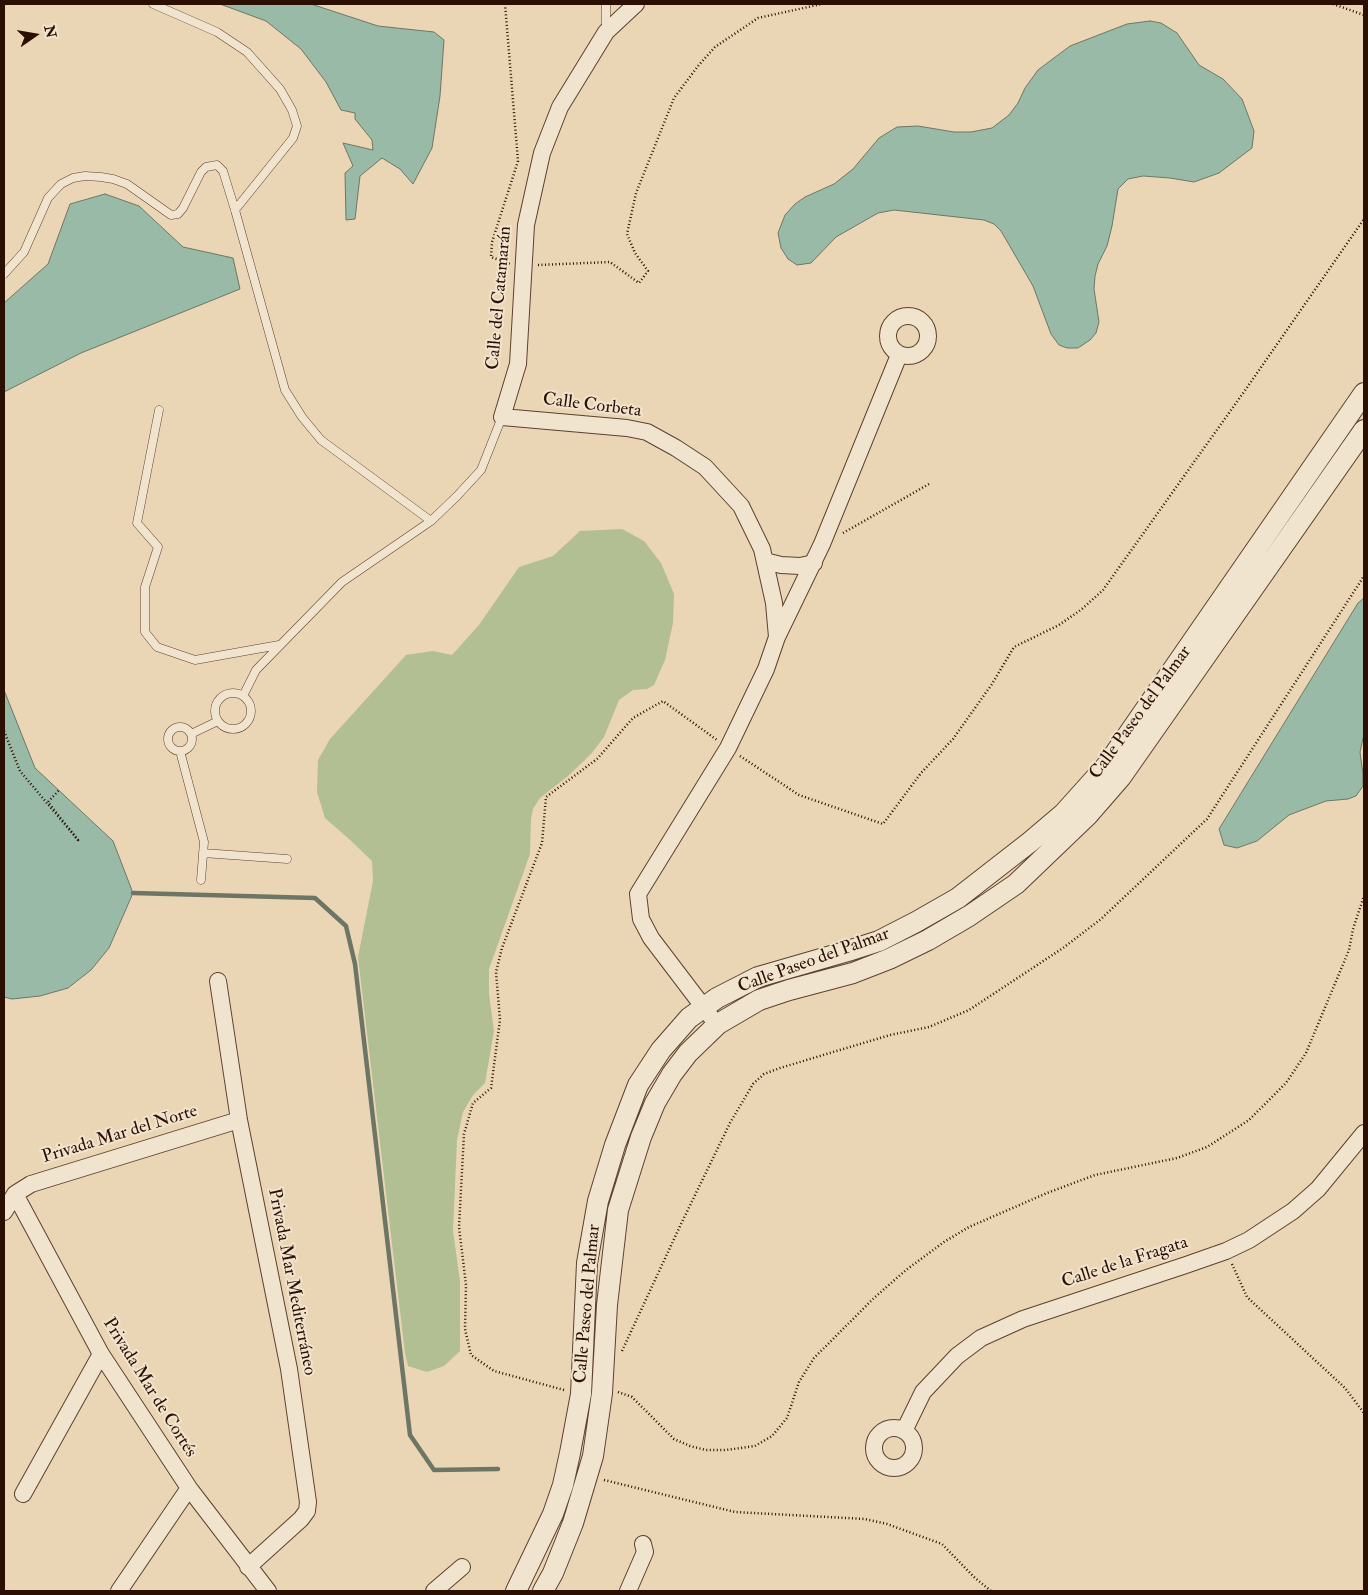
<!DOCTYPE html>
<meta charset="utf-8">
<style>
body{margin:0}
#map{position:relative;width:1368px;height:1595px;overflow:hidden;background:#ead6b4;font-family:"IM FELL Double Pica",serif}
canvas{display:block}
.frame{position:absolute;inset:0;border:5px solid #2c0f03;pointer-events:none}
.north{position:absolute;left:10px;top:10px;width:50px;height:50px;-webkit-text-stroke:4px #f1e4ce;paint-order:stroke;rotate:77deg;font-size:14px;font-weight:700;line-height:20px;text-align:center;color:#2c0f03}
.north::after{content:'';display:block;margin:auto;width:18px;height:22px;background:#2c0f03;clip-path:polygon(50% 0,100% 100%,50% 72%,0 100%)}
</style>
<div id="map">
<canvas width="1368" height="1595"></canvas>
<div class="frame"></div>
<div class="north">N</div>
</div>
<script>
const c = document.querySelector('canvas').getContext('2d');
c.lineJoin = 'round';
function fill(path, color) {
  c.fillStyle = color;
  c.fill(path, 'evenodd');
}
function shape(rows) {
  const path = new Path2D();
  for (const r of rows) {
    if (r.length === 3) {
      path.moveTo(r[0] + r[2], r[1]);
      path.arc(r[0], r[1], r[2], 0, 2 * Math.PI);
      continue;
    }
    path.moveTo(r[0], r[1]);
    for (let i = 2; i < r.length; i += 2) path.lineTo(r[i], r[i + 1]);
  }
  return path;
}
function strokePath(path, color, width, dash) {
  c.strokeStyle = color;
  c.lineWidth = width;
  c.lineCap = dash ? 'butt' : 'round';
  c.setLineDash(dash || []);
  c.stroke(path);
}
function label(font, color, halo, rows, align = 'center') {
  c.font = font + ' "IM FELL Double Pica",serif';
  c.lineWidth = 4;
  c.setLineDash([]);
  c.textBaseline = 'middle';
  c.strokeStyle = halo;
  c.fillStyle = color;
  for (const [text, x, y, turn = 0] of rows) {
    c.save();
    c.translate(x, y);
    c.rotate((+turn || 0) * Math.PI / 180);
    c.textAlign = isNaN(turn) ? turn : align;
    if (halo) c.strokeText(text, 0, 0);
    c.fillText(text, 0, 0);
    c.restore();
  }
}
fill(shape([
 [622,529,644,541,661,563,674,594,673,623,665,660,654,685,647,689,633,690,619,700,604,737,591,754,568,776,540,798,533,809,531,819,530,854,489,969,489,994,494,1031,485,1083,473,1095,463,1112,457,1140,453,1231,460,1281,460,1351,444,1366,427,1372,408,1366,405,1353,358,957,373,881,372,861,349,839,325,818,317,792,318,760,330,739,406,655,433,651,452,655,479,625,519,567,553,556,580,531]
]), '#b1bf92');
const water = shape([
 [220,4,311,4,378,26,434,32,444,40,440,96,432,148,413,184,400,169,382,158,360,176,355,219,346,220,345,173,353,166,343,143,373,150,372,140,355,119,355,113,341,110,326,82,301,49,266,21,220,4],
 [1150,21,1161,23,1177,33,1199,65,1223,79,1242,99,1254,131,1252,148,1219,173,1194,182,1170,178,1143,176,1128,179,1118,189,1112,226,1107,246,1098,264,1095,276,1094,289,1099,322,1096,333,1090,340,1078,348,1067,348,1059,345,1051,334,1033,286,1001,231,994,224,984,220,894,210,878,213,836,237,811,263,797,265,788,259,781,248,778,233,785,215,795,204,805,197,834,184,853,169,879,138,897,127,918,126,954,132,971,132,992,128,1009,115,1018,103,1025,88,1038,70,1070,46,1127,24,1150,21],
 [105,194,139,206,183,247,233,258,240,289,81,353,4,392,4,303,48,264,70,204,105,194],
 [1364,598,1364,734,1360,752,1363,774,1363,786,1356,796,1348,799,1326,801,1289,815,1257,841,1237,848,1224,845,1219,829,1358,603,1364,598],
 [4,690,35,768,113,841,133,893,109,948,91,970,68,988,40,996,12,999,4,997,4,690]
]);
fill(water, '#99baa7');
strokePath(water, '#6d7665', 1);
strokePath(shape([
 [133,893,315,898,346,926,355,964,410,1435,434,1470,498,1469]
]), '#6d7665', 4.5);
const service = shape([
 [153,4,217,32,247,52,280,89,292,110,297,126,293,138,235,210],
 [606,4,606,32],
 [4,274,24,252,48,198,61,184,73,178,85,176,101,177,113,179,127,184,171,215,178,214,183,208,201,172,206,167,217,165,223,171,235,210,285,390,302,417,321,440,431,521],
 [159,410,137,523,158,547,145,587,145,632,157,647,195,660,279,645],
 [233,711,18],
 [243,696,256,670,342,582,431,521,457,496,481,470,502,417],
 [180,739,12],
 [191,734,218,721],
 [180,751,204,842,201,880],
 [203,853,287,859]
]);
const minor = shape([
 [636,4,606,32,560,107,542,153,526,225,518,364,502,417,627,428,647,432,676,448,705,467,741,506,762,549,774,603,777,637],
 [908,336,20],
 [765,561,781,565,800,566,814,563],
 [218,981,239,1120,289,1369,308,1502,307,1511,301,1519,248,1567],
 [711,1017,651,938,641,919,638,894,728,748,766,669,777,637,822,544,899,355],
 [15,1194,101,1354,189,1488,268,1591],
 [4,1212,15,1194,31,1184,239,1120],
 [894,1448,20],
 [904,1431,923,1392,957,1356,981,1338,1023,1319,1186,1265,1226,1251,1249,1240,1293,1211,1318,1189,1364,1133],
 [23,1494,101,1354],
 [119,1591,189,1488],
 [434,1591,462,1567],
 [628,1591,645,1552,643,1544]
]);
const tertiary = shape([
 [516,1591,553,1514,563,1485,570,1453,581,1394,587,1263,598,1201,615,1145,638,1085,661,1050,689,1018,717,998,758,977,848,951,879,941,916,922,958,898,1030,842,1063,814,1107,765,1364,393],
 [543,1591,553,1573,573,1523,593,1456,602,1393,607,1305,618,1210,641,1137,655,1103,672,1074,688,1053,718,1024,759,1000,789,990,853,973,889,959,928,940,969,916,1016,884,1088,815,1121,777,1364,430]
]);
strokePath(service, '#5c412f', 9);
strokePath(minor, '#5c412f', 18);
strokePath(tertiary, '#5c412f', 22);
strokePath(shape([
 [505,4,518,161,492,242,491,257,510,264],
 [1333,4,1364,15],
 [538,265,610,262,639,283,648,271,635,253,627,234,636,193,674,98,698,66,715,47,758,18,822,4],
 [843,533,929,484],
 [4,731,20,771,78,840,48,802,59,790],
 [740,756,799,795,883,824,921,773,953,739,992,684,1014,647,1059,625,1082,609,1103,590,1246,389,1364,219],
 [1232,1264,1247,1297,1345,1388,1364,1413],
 [622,1351,681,1224,730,1123,753,1084,764,1074,780,1068,890,1035,929,1027,969,1010,1063,948,1101,919,1207,819,1364,576],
 [564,1390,494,1371,471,1355,465,1329,466,1285,459,1227,464,1134,473,1103,491,1088,500,1020,496,972,502,948,542,843,546,797,597,759,633,718,663,701,717,740],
 [618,1392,632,1397,674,1439,690,1446,706,1450,726,1450,755,1446,772,1436,787,1418,799,1382,814,1358,874,1298,906,1270,944,1242,969,1227,1047,1193,1095,1175,1177,1158,1207,1147,1249,1120,1286,1083,1306,1053,1349,950,1353,929,1364,896],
 [604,1480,735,1512,865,1519,887,1524,942,1544,975,1578,991,1591]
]), '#2c0f03', 2.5, [1, 2.5]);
strokePath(service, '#f1e4ce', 8);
strokePath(minor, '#f1e4ce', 16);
strokePath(tertiary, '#f1e4ce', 20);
label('18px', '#2c0f03', '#f1e4ce', [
 ["Calle del Catamarán",500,298,-85],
 ["Calle Corbeta",592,406,7],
 ["Calle Paseo del Palmar",1141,713,-54],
 ["Calle Paseo del Palmar",814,961,-20],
 ["Privada Mar del Norte",120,1135,-17],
 ["Calle de la Fragata",1125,1263,-18],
 ["Privada Mar Mediterráneo",291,1282,79],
 ["Calle Paseo del Palmar",588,1304,-85],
 ["Privada Mar de Cortés",149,1388,58]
]);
</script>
